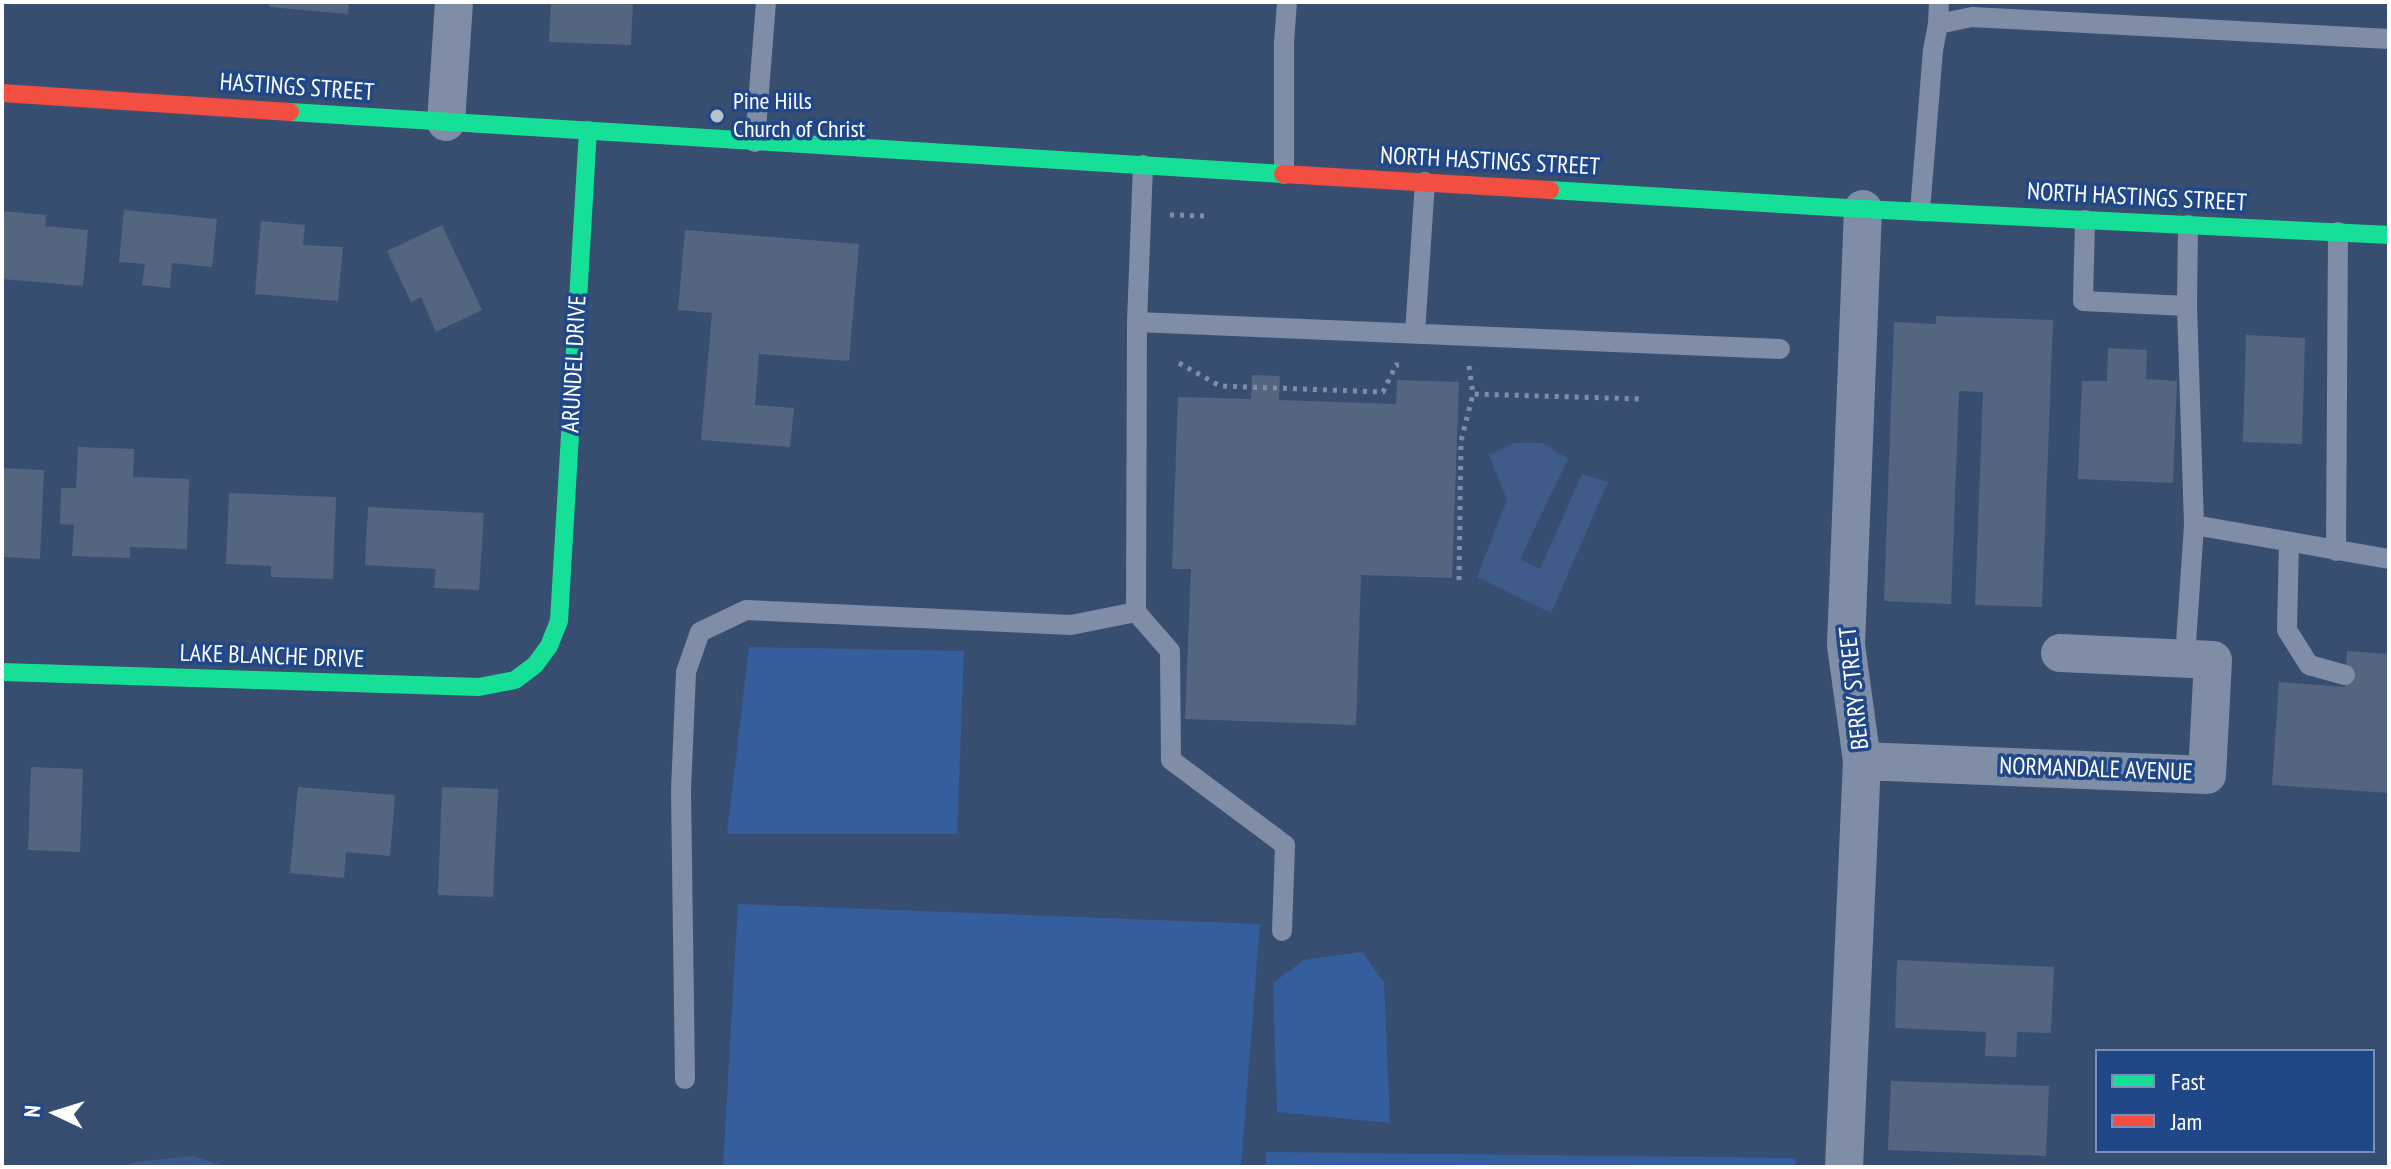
<!DOCTYPE html>
<style>
body{margin:0}
#map{position:relative;width:2391px;height:1169px;overflow:hidden;background:#384e70;font-family:"PT Sans Narrow",sans-serif}
canvas{display:block}
.frame{position:absolute;inset:0;border:4px solid #fff;pointer-events:none}
.legend{position:absolute;left:2095px;top:1049px;width:280px;height:104px;box-sizing:border-box;background:#204888;border:2px solid #7991b8;margin:0;padding:10px 14px;list-style:none;font-size:24px;color:#fff}
.legend li{display:flex;align-items:center;gap:16px;height:40px}
.legend b{width:40px;border:2px solid #7991b8}
.north{position:absolute;left:16px;top:1073px;width:80px;height:80px;-webkit-text-stroke:6px #204888;paint-order:stroke;rotate:274deg;font-size:22px;font-weight:700;line-height:32px;text-align:center;color:#fff}
.north::after{content:'';display:block;margin:auto;width:28px;height:36px;background:#fff;clip-path:polygon(50% 0,100% 100%,50% 72%,0 100%)}
</style>
<div id="map">
<canvas width="2391" height="1169"></canvas>
<div class="frame"></div>
<ul class="legend">
<li><b style="height:10px;background:#16e098"></b>Fast</li>
<li><b style="height:10px;background:#f24e42"></b>Jam</li>
</ul>
<div class="north">N</div>
</div>
<script>
const c = document.querySelector('canvas').getContext('2d');
c.lineJoin = 'round';
function fill(path, color) {
  c.fillStyle = color;
  c.fill(path, 'evenodd');
}
function shape(rows) {
  const path = new Path2D();
  for (const r of rows) {
    path.moveTo(r[0], r[1]);
    for (let i = 2; i < r.length; i += 2) path.lineTo(r[i], r[i + 1]);
  }
  return path;
}
function strokePath(path, color, width, dash) {
  c.strokeStyle = color;
  c.lineWidth = width;
  c.lineCap = dash ? 'butt' : 'round';
  c.setLineDash(dash || []);
  c.stroke(path);
}
function label(font, color, halo, rows, align = 'center') {
  c.font = font + ' "PT Sans Narrow",sans-serif';
  c.lineWidth = 7;
  c.setLineDash([]);
  c.textBaseline = 'middle';
  c.strokeStyle = halo;
  c.fillStyle = color;
  for (const [text, x, y, turn = 0] of rows) {
    c.save();
    c.translate(x, y);
    c.rotate((+turn || 0) * Math.PI / 180);
    c.textAlign = isNaN(turn) ? turn : align;
    if (halo) c.strokeText(text, 0, 0);
    c.fillText(text, 0, 0);
    c.restore();
  }
}
fill(shape([
 [749,647,964,651,957,834,727,834],
 [738,904,1260,924,1241,1167,723,1167],
 [1362,952,1384,982,1390,1123,1277,1112,1273,983,1304,960],
 [1266,1152,1796,1158,1795,1167,1266,1167]
]), '#345e9e');
fill(shape([
 [1515,443,1542,443,1568,459,1520,559,1540,569,1582,474,1608,482,1551,613,1477,577,1507,500,1489,455],
 [193,1156,227,1167,125,1167,136,1162]
]), '#3f5b89');
fill(shape([
 [269,2,349,2,348,14,269,7],
 [551,2,633,2,631,45,549,42],
 [124,210,217,219,212,267,172,263,170,288,142,285,145,264,119,262],
 [2,211,46,215,45,226,88,230,83,286,2,279],
 [261,221,305,225,303,245,343,247,338,301,255,294],
 [442,225,482,310,436,332,421,297,411,302,387,251],
 [685,230,859,244,849,361,759,354,755,405,794,408,790,447,701,440,712,313,678,310],
 [1936,316,2053,320,2042,607,1975,605,1983,392,1959,391,1951,604,1884,601,1894,322,1936,324],
 [2246,335,2305,338,2302,444,2243,442],
 [2108,348,2147,350,2146,379,2177,381,2173,483,2078,479,2082,381,2107,381],
 [1252,375,1280,376,1279,400,1396,404,1397,380,1459,382,1452,578,1361,575,1356,725,1185,719,1191,569,1172,569,1178,397,1251,399],
 [78,447,134,449,133,477,189,479,187,549,130,547,130,558,72,556,74,525,60,524,61,488,76,488],
 [2,468,44,470,40,559,2,557],
 [229,493,336,497,333,579,271,577,271,566,226,564],
 [368,507,484,513,479,590,434,588,436,569,365,565],
 [2347,651,2389,654,2389,793,2272,785,2279,682,2345,687],
 [31,767,83,769,80,852,28,850],
 [298,787,395,795,390,856,346,852,344,878,290,873],
 [442,787,498,789,493,897,438,895],
 [1897,960,2054,967,2051,1033,2017,1032,2016,1057,1985,1056,1986,1032,1895,1028],
 [1891,1081,2049,1086,2046,1156,1888,1150]
]), '#546580');
strokePath(shape([
 [1170,215,1208,216],
 [1179,363,1220,386,1383,392,1396,365,1399,365],
 [1469,366,1473,394,1641,399],
 [1459,580,1461,441,1473,394]
]), '#7f8ea6', 5, [4, 6]);
strokePath(shape([
 [1938,24,1939,2],
 [755,142,766,2],
 [1284,174,1284,42,1287,2],
 [1920,211,1933,50,1938,24,1972,17,2389,39],
 [2085,220,2083,301,2187,306,2188,225],
 [2187,306,2194,525,2389,559],
 [1137,322,1780,349],
 [1415,333,1425,182],
 [2289,542,2287,630,2309,665,2345,675],
 [2336,551,2338,232],
 [1136,612,1137,322,1143,165],
 [2185,658,2194,525],
 [685,1079,681,790,686,672,700,632,746,610,1071,625,1136,612,1170,651,1171,760,1285,845,1282,931]
]), '#7f8ea6', 20);
strokePath(shape([
 [446,122,454,2],
 [1862,761,2207,775,2213,660,2060,653],
 [1844,1167,1862,761,1846,645,1863,209]
]), '#7f8ea6', 38);
strokePath(shape([
 [290,112,1283,174],
 [1550,190,1863,209,2389,235],
 [2,672,479,687,515,680,535,665,549,646,559,621,588,130]
]), '#16e098', 18);
strokePath(shape([
 [2,93,290,112],
 [1283,174,1550,190]
]), '#f24e42', 18);
for (const [x, y, r, color] of [
 [717,116,8,"#b9c1cd"]
]) {
  const dot = new Path2D();
  dot.arc(x, y, r, 0, 2 * Math.PI);
  c.fillStyle = color;
  c.fill(dot);
  strokePath(dot, '#204888', 3);
}
label('24px', '#fff', '#204888', [
 ["HASTINGS STREET",297,88,4],
 ["NORTH HASTINGS STREET",1490,162,3],
 ["NORTH HASTINGS STREET",2137,198,3],
 ["ARUNDEL DRIVE",575,364,-87],
 ["LAKE BLANCHE DRIVE",272,657,2],
 ["BERRY STREET",1855,688,-96],
 ["NORMANDALE AVENUE",2096,770,2]
]);
label('24px', '#fff', '#204888', [
 ["Pine Hills",733,102],
 ["Church of Christ",733,130]
], 'left');
</script>
